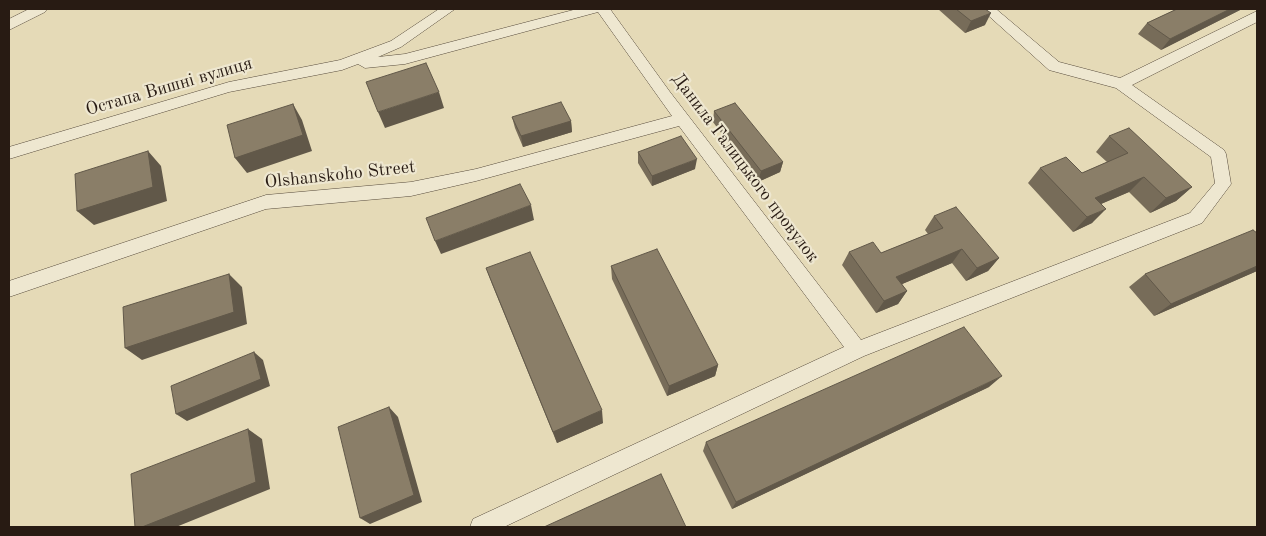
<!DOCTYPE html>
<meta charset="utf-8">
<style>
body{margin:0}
#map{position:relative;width:1266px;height:536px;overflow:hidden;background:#e5dab7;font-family:"Old Standard TT",serif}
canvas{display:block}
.frame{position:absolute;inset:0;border:10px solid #281b13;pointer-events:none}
</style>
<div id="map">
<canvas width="1266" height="536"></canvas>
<div class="frame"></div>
</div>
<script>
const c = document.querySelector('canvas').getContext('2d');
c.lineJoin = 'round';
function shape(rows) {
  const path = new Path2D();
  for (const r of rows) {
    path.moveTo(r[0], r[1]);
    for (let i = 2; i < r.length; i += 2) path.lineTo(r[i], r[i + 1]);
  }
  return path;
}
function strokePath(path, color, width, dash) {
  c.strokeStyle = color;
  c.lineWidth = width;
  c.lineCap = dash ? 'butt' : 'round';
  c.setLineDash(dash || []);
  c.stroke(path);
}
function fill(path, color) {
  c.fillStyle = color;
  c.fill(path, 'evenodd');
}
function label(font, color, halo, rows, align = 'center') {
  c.font = font + ' "Old Standard TT",serif';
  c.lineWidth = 4.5;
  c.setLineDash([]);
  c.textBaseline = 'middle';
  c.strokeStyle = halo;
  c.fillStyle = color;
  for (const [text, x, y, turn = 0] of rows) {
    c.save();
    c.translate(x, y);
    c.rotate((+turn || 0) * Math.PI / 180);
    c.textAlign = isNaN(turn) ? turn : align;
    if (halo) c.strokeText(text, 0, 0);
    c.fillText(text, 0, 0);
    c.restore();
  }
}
const street = shape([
 [29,9,47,9,45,12,9,30,9,19,29,9],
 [439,9,455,9,401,47,378,57,405,54,577,9,610,9,670,92,861,340,1190,213,1215,183,1211,157,1116,88,1049,70,981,9,996,9,1059,62,1120,78,1257,11,1257,22,1132,85,1224,150,1226,154,1231,184,1202,223,864,356,504,527,470,527,473,519,844,347,679,126,476,181,411,196,266,209,9,297,9,281,266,195,411,182,476,169,672,116,598,12,405,64,365,68,358,64,342,70,229,92,9,159,9,147,229,82,340,60,391,41,439,9]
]);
strokePath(street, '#574b3c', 1);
fill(street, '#eee7d0');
fill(shape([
 [938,9,985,9,985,25,965,33],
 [1177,9,1242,9,1161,50,1138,34,1147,23],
 [714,111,783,162,780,172,758,182,713,122],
 [512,117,571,121,572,132,523,147,515,128],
 [1109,136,1192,187,1176,201,1150,213,1129,192,1101,204,1092,223,1073,232,1028,183,1040,168,1082,173,1107,162,1096,152],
 [638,152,695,169,652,186,638,163],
 [934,216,999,258,988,271,966,281,952,263,902,284,907,291,898,304,876,313,842,265,849,252,881,253,928,234,925,230],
 [1257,233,1257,271,1154,316,1129,287,1145,274],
 [611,266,718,365,715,376,667,396,612,279],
 [486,268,603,423,557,443,492,284],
 [989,387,732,509,703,451,706,442]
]), '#776c59');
fill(shape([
 [1230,9,1242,9,1161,50,1170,39],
 [991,13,985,25,965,33,971,21],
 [439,92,444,108,385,128,378,112],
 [293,104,302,120,312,151,247,173,235,158],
 [571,121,572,132,523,147,521,136],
 [148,151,161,166,167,201,94,225,77,211],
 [697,159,695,169,652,186,652,176],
 [783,162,780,172,758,182,761,171],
 [1144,177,1129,192,1082,212,1095,198],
 [1192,187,1176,201,1150,213,1166,198],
 [531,205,534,220,441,254,435,241],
 [1106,209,1092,223,1073,232,1087,217],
 [962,249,952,263,888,290,896,277],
 [999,258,988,271,966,281,977,268],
 [1257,266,1257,271,1154,316,1171,304],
 [229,274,242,287,247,324,142,360,125,348],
 [907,291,898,304,876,313,884,301],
 [254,352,263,360,270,386,187,421,176,414],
 [718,365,715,376,667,396,669,386],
 [1002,376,989,387,732,509,736,502],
 [389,407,398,417,422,502,370,524,360,518],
 [602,410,603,423,557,443,553,432],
 [248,429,262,439,270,489,176,527,142,527]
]), '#615849');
const building = shape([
 [956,9,985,9,991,13,971,21,956,9],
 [1177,9,1230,9,1170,39,1147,23,1177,9],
 [426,63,439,92,378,112,366,82,426,63],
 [561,102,571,121,521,136,512,117,561,102],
 [735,103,783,162,761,171,714,111,735,103],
 [293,104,303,135,235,158,227,125,293,104],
 [1129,128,1192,187,1166,198,1144,177,1095,198,1106,209,1087,217,1040,168,1066,157,1082,173,1128,153,1109,136,1129,128],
 [681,136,697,159,652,176,638,152,681,136],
 [148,151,153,187,77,211,75,174,148,151],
 [520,184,531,205,435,241,426,218,520,184],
 [956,207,999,258,977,268,962,249,896,277,907,291,884,301,849,252,873,242,881,253,943,228,934,216,956,207],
 [1253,230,1257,233,1257,266,1171,304,1145,274,1253,230],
 [657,249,718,365,669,386,611,266,657,249],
 [530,252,602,410,553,432,486,268,530,252],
 [229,274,234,312,125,348,123,307,229,274],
 [964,327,1002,376,736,502,706,442,964,327],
 [254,352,261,379,176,414,171,386,254,352],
 [389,407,414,495,360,518,338,427,389,407],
 [248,429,256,482,142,527,135,527,131,474,248,429],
 [661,474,686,527,544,527,661,474]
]);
fill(building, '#8a7e68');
strokePath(building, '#615849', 1);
label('18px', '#281b13', '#eee7d0', [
 ["Остапа Вишні вулиця",169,87,-16],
 ["Данила Галицького провулок",745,168,53],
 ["Olshanskoho Street",340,175,-6]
]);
</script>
